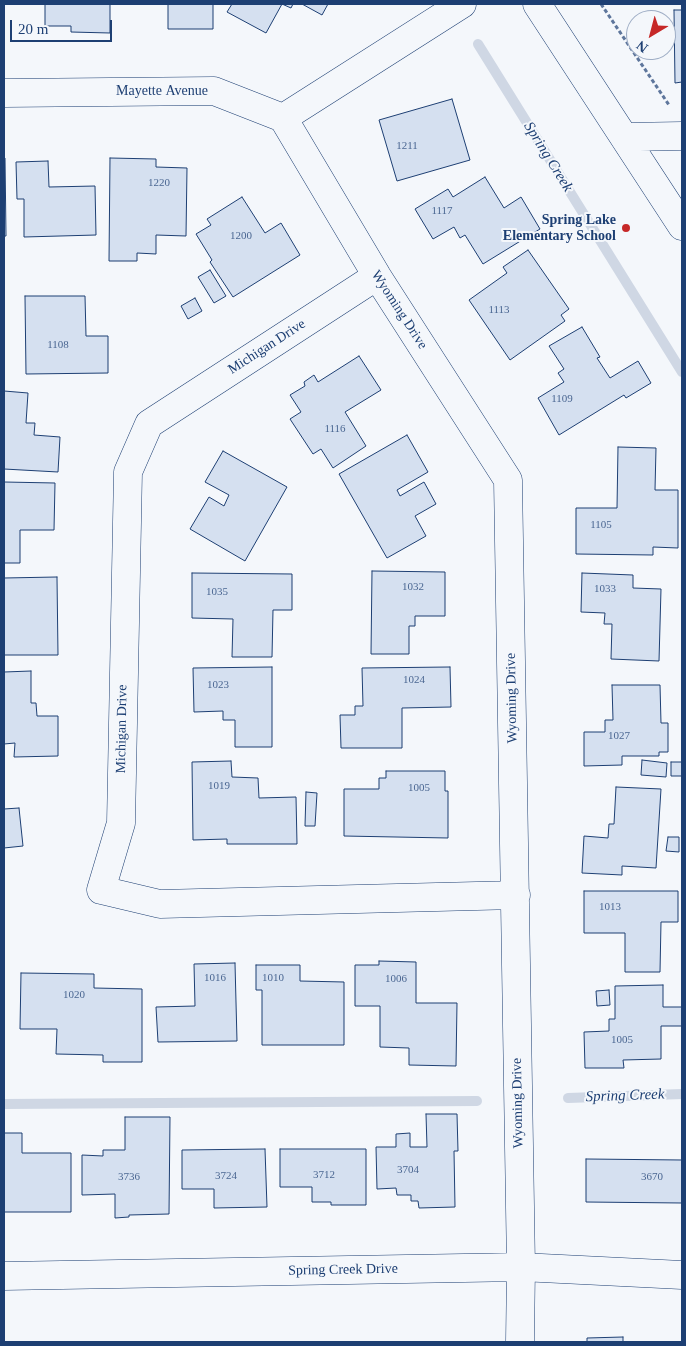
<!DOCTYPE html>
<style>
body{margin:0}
#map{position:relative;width:686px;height:1346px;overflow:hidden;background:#f4f7fb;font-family:"Times New Roman",serif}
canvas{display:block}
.frame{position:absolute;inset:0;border:5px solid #1d3f73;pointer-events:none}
.north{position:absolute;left:626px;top:10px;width:50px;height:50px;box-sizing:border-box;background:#f4f7fb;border:1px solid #9eadc5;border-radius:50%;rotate:217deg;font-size:14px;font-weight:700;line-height:20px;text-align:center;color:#1d3f73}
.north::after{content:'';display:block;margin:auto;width:18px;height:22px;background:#c62828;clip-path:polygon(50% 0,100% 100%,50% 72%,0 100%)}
.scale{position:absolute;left:10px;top:20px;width:102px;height:22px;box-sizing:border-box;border:2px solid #1d3f73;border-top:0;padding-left:6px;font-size:15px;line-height:18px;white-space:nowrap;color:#1d3f73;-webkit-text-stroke:4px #f4f7fb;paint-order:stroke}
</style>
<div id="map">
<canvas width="686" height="1346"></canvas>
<div class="frame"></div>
<div class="north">N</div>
<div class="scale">20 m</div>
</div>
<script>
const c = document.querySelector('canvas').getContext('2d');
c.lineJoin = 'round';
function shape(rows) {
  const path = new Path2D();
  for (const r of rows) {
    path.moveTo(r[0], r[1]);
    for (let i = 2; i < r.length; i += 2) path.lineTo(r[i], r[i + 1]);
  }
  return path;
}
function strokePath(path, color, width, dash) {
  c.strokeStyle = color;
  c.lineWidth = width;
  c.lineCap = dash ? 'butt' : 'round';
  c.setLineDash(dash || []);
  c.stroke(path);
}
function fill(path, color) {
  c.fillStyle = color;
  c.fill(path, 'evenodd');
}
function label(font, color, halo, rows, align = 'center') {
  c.font = font + ' "Times New Roman",serif';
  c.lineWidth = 4;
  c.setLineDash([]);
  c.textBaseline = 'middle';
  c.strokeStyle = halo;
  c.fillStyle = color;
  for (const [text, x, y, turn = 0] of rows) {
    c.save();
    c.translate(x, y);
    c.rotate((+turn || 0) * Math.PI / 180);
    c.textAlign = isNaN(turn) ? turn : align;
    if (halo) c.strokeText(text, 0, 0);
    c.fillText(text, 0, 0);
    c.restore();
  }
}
strokePath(shape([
 [478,44,682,372],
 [568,1098,682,1094],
 [4,1104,477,1101]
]), '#cfd7e4', 10);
const building = shape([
 [45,4,110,4,110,33,71,32,71,26,45,26,45,4],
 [168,4,213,4,213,29,168,29,168,4],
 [232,4,293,4,291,8,282,4,266,33,227,12,232,4],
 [302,4,328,4,322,15,302,4],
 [674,10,682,10,682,82,675,83,674,10],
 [452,99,470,160,397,181,379,120,452,99],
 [4,158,5,158,6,236,4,236,4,158],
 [110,158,156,159,156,167,187,168,186,236,156,235,156,254,137,253,137,261,109,261,110,158],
 [48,161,49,187,95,186,96,235,24,237,24,199,17,199,16,162,48,161],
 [485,177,504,208,521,197,540,229,483,264,465,235,460,238,454,227,433,239,415,209,448,189,453,197,485,177],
 [242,197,265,233,281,223,300,255,233,297,210,262,212,260,196,234,211,225,207,219,242,197],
 [528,250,569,309,561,315,565,321,510,360,469,300,507,273,503,267,528,250],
 [210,270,226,296,214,303,198,277,210,270],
 [25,296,85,296,86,336,108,336,108,373,26,374,25,296],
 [195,298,202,311,188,319,181,306,195,298],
 [582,327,600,357,597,358,610,378,638,361,651,383,626,398,624,395,559,435,538,398,564,382,558,373,564,369,549,346,582,327],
 [359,356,381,390,345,412,366,446,333,468,321,449,313,454,290,419,301,412,290,395,305,386,304,382,314,375,318,382,359,356],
 [4,391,28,393,26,423,35,423,34,435,60,437,58,472,4,469,4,391],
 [407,435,428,472,397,490,400,496,424,482,436,504,415,516,426,536,387,558,339,474,407,435],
 [618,447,656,448,655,490,678,490,678,548,653,547,653,555,576,554,576,508,617,508,618,447],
 [223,451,287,487,245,561,190,529,209,497,224,506,229,495,205,482,223,451],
 [4,482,55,483,54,530,20,530,20,563,4,563,4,482],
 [372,571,445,572,445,616,415,616,415,626,409,626,409,654,371,654,372,571],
 [192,573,292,574,292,610,273,610,272,657,232,657,233,619,192,618,192,573],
 [582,573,633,575,633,588,661,589,659,661,611,659,612,624,604,624,605,613,581,612,582,573],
 [57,577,58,655,4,655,4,578,57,577],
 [272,667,272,747,235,747,235,720,223,720,223,711,194,712,193,668,272,667],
 [450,667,451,707,402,708,402,748,341,748,340,715,355,715,355,706,363,706,362,668,450,667],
 [31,671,31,703,36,703,37,716,58,716,58,756,14,757,15,743,4,744,4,672,31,671],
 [612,685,660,685,661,723,668,723,668,752,659,752,659,756,622,756,622,765,584,766,584,732,605,732,605,720,613,720,612,685],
 [642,760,667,763,666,777,641,775,642,760],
 [231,761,232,777,258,778,259,798,296,797,297,844,227,844,227,839,193,840,192,762,231,761],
 [671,762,682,762,682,776,671,776,671,762],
 [386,771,445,771,445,791,448,791,448,838,344,836,344,789,379,789,379,778,386,778,386,771],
 [616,787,661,789,656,868,622,866,622,875,582,873,584,836,608,838,609,824,614,824,616,787],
 [306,792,317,793,315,826,305,826,306,792],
 [19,808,23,846,4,848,4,809,19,808],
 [668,837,679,837,679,852,666,851,668,837],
 [584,891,678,891,678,922,661,922,660,972,625,972,625,933,584,933,584,891],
 [379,961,416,962,416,1003,457,1003,456,1066,409,1065,409,1048,380,1047,380,1006,355,1006,355,965,379,965,379,961],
 [235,963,237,1041,158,1042,156,1007,195,1006,194,964,235,963],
 [256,965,300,965,300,981,344,982,344,1045,262,1045,262,990,256,990,256,965],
 [21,973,94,974,94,988,142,989,142,1062,103,1062,103,1055,56,1054,57,1029,20,1029,21,973],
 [663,985,663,1007,682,1007,682,1026,661,1026,661,1059,623,1060,624,1068,585,1068,584,1032,609,1031,609,1019,615,1019,615,986,663,985],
 [609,990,610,1005,597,1006,596,991,609,990],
 [426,1114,457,1114,458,1151,454,1151,455,1207,419,1208,418,1201,411,1201,411,1195,397,1195,396,1188,377,1189,376,1147,396,1147,396,1134,410,1133,410,1147,427,1147,426,1114],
 [125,1117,170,1117,169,1214,129,1215,129,1217,115,1218,115,1194,82,1195,82,1155,103,1156,103,1150,125,1150,125,1117],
 [4,1133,22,1133,22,1153,71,1153,71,1212,4,1212,4,1133],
 [265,1149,267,1207,214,1208,214,1189,182,1189,182,1150,265,1149],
 [280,1149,366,1149,366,1205,331,1205,331,1202,312,1202,312,1187,280,1187,280,1149],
 [586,1159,682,1160,682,1203,586,1202,586,1159],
 [623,1337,623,1342,587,1342,587,1338,623,1337]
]);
fill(building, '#d5e0f0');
strokePath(building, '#1d3f73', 1);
const minor = shape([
 [537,4,682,226],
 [4,93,214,91,283,118,462,4],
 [283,118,377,276,508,480,521,1267,520,1342],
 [625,137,682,136],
 [377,276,149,424,128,472,121,823,101,890,160,904,516,895],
 [4,1276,521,1267,682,1275]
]);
strokePath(minor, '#1d3f73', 29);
strokePath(shape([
 [601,4,669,105]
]), '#5e769c', 3, [4, 2.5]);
strokePath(minor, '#f4f7fb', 28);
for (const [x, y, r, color] of [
 [626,228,5,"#c62828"]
]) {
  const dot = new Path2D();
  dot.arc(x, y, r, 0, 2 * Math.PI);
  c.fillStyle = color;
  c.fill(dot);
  strokePath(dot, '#f4f7fb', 2);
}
label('11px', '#4b6792', null, [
 ["1211",407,146],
 ["1220",159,183],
 ["1117",442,211],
 ["1200",241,236],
 ["1113",499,310],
 ["1108",58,345],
 ["1109",562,399],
 ["1116",335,429],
 ["1105",601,525],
 ["1032",413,587],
 ["1033",605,589],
 ["1035",217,592],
 ["1024",414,680],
 ["1023",218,685],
 ["1027",619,736],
 ["1019",219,786],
 ["1005",419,788],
 ["1013",610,907],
 ["1016",215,978],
 ["1010",273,978],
 ["1006",396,979],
 ["1020",74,995],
 ["1005",622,1040],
 ["3704",408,1170],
 ["3712",324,1175],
 ["3724",226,1176],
 ["3736",129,1177],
 ["3670",652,1177]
]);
label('14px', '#1d3f73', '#f4f7fb', [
 ["Mayette Avenue",162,91],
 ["Wyoming Drive",399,310,57],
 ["Michigan Drive",267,347,-33],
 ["Wyoming Drive",512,698,-91],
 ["Michigan Drive",122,729,-89],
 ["Wyoming Drive",518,1103,-91],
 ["Spring Creek Drive",343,1270,-1]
]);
label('bold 14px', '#1d3f73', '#f4f7fb', [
 ["Spring Lake",616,220],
 ["Elementary School",616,236]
], 'right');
label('italic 15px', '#1d3f73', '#f4f7fb', [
 ["Spring Creek",548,157,58],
 ["Spring Creek",625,1096,-2]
]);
</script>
